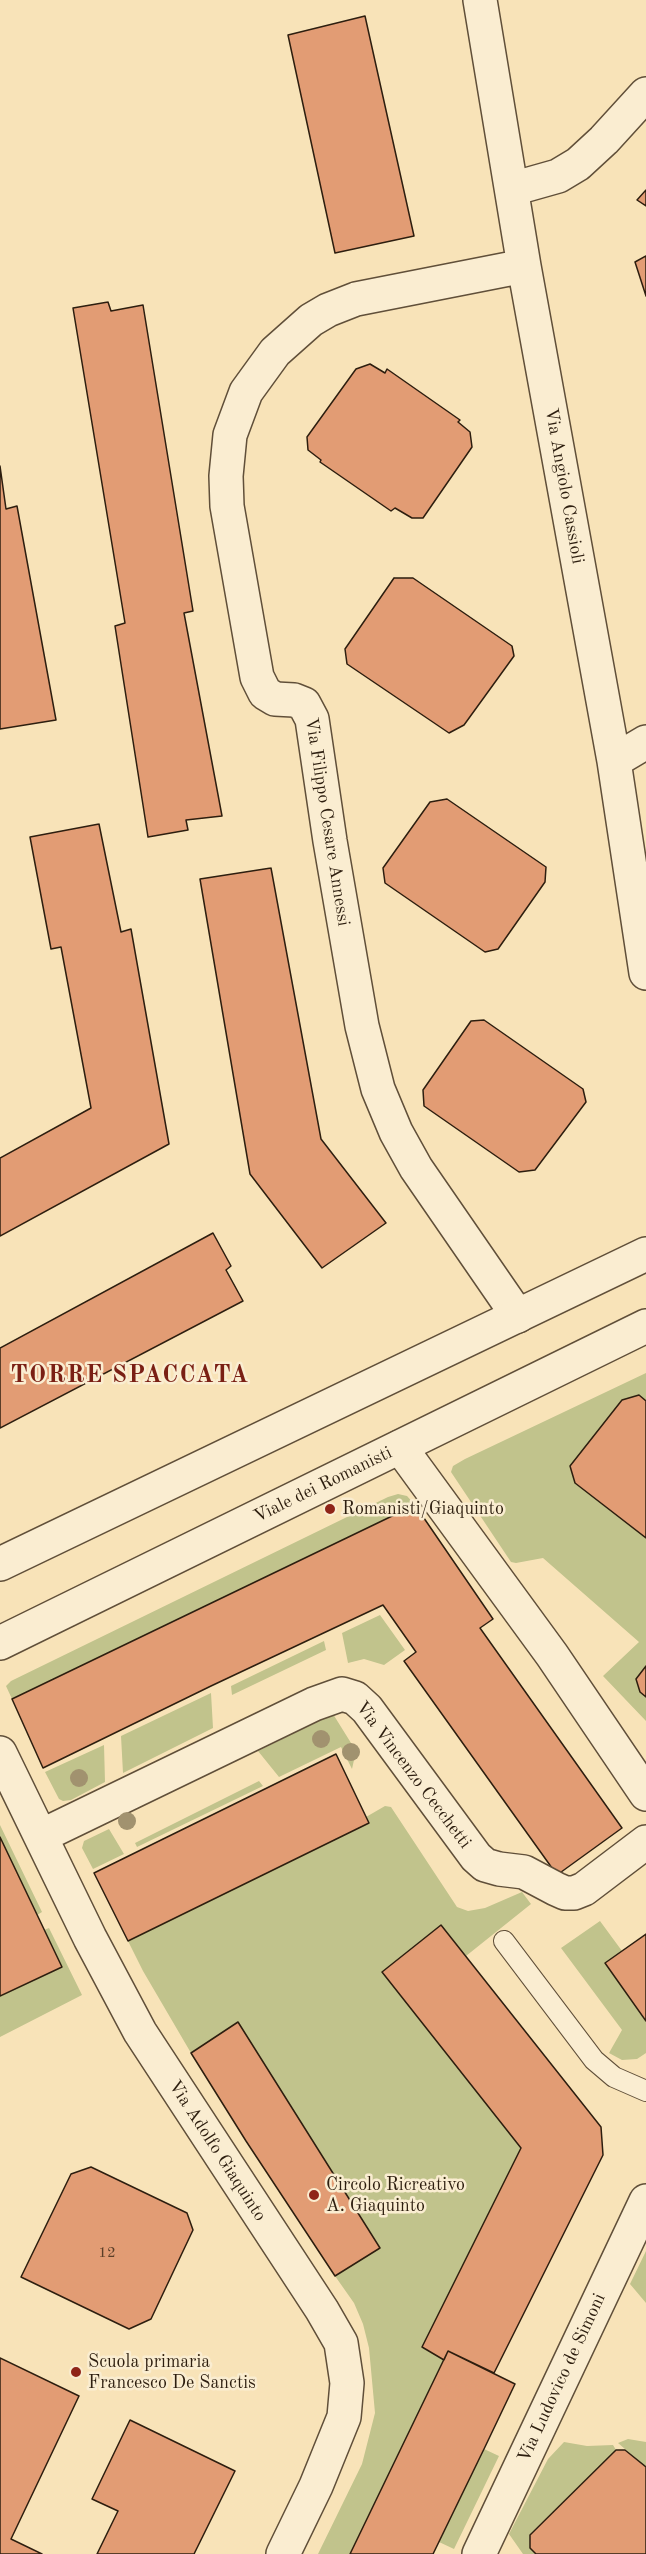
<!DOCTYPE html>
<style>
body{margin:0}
canvas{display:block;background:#f8e3b8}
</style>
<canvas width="646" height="2554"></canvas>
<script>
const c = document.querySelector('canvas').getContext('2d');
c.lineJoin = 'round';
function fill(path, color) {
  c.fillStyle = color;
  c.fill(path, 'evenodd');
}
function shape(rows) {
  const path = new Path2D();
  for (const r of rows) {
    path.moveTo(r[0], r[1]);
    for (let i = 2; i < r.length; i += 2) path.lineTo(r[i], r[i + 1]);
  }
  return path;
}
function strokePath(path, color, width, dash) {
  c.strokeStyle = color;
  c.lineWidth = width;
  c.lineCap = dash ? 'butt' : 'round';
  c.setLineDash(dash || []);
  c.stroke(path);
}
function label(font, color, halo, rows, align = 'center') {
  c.font = font + ' "Old Standard TT",serif';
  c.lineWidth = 5;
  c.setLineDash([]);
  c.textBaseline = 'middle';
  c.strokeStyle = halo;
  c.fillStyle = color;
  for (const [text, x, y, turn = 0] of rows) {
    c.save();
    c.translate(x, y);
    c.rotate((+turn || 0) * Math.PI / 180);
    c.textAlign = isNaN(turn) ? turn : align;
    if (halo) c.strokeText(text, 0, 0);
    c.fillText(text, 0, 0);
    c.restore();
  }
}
fill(shape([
 [646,1373,646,1401,639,1395,622,1400,570,1466,575,1483,646,1538,646,1666,636,1680,640,1692,646,1697,646,1721,603,1676,639,1642,543,1558,516,1563,511,1562,451,1472,453,1466,465,1459],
 [398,1494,407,1496,415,1505,12,1699,6,1686,11,1681,388,1497],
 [380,1615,405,1650,384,1665,364,1659,348,1663,342,1633],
 [324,1641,326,1650,232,1695,231,1686],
 [211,1693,213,1728,123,1773,121,1736],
 [333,1714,356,1751,352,1769,341,1747,279,1777,258,1751],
 [104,1745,105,1782,71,1800,63,1801,59,1799,45,1772],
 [259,1781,263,1786,137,1847,135,1843],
 [385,1806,391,1807,457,1907,468,1911,485,1908,522,1892,531,1904,466,1956,441,1925,382,1972,521,2148,422,2347,444,2360,350,2554,318,2554,362,2464,375,2413,369,2348,363,2324,354,2303,335,2276,380,2247,238,2023,191,2053,143,1971,128,1941,369,1823,366,1817],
 [0,1825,42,1912,37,1915,0,1837],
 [109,1829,124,1854,93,1869,82,1848,84,1841],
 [600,1921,622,1951,606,1963,646,2021,646,2053,637,2059,622,2060,609,2053,622,2030,561,1948],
 [49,1928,82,1995,0,2037,0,1996,62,1967,44,1930],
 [646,2251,646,2303,630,2284],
 [628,2439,646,2442,646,2467,618,2443],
 [564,2442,587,2446,613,2445,616,2450,530,2534,530,2548,536,2554,523,2554,509,2534,548,2459],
 [484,2449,499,2456,454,2549,439,2542]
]), '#c1c38c');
const building = shape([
 [365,16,414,236,335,253,288,35,365,16],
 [646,190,646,206,637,200,646,190],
 [646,256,646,296,635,262,646,256],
 [108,302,111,311,143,305,193,611,184,613,222,816,186,820,188,830,148,837,115,626,125,623,73,308,108,302],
 [370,364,385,373,387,369,460,420,458,422,470,432,472,447,423,518,412,518,395,508,391,511,320,462,321,460,308,450,307,437,356,369,370,364],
 [0,466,6,509,17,506,56,720,0,729,0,466],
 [394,578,413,578,512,646,514,656,464,725,449,733,347,664,345,649,394,578],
 [447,799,546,867,545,882,498,949,485,952,385,883,383,868,430,802,447,799],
 [99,824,121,932,131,929,169,1144,0,1236,0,1158,91,1108,61,947,51,949,30,837,99,824],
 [271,868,321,1139,386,1223,322,1268,250,1174,200,879,271,868],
 [484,1020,583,1089,586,1102,535,1170,519,1172,424,1106,423,1090,471,1021,484,1020],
 [213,1233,231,1266,226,1270,243,1301,0,1428,0,1348,213,1233],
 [639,1395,646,1401,646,1538,575,1483,570,1466,622,1400,639,1395],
 [415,1505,493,1619,480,1628,622,1828,557,1875,404,1661,416,1652,383,1605,211,1686,43,1768,12,1699,415,1505],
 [646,1666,646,1697,640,1692,636,1679,646,1666],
 [336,1754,369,1823,128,1941,94,1873,336,1754],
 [0,1837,62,1967,0,1996,0,1837],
 [441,1925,601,2127,603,2155,494,2373,448,2351,444,2360,422,2347,521,2148,382,1972,441,1925],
 [646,1934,646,2021,605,1963,646,1934],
 [238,2022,380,2248,335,2276,246,2141,191,2053,238,2022],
 [91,2167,187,2213,193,2230,151,2319,129,2329,21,2277,71,2174,91,2167],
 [448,2351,515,2384,484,2449,433,2554,350,2554,448,2351],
 [0,2358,79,2396,11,2539,42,2554,0,2554,0,2358],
 [130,2420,235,2471,194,2554,97,2554,118,2511,92,2499,130,2420],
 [616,2450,625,2450,646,2467,646,2554,536,2554,530,2548,530,2535,616,2450]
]);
fill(building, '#e29c74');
strokePath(building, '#2d1e0f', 1.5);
const service = shape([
 [504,1941,594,2060,614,2077,646,2091]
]);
const minor = shape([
 [480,0,524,266,614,761,646,973],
 [512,189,558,176,578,164,604,140,646,94],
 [614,761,646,742],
 [518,1316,416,1168,396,1132,378,1089,362,1026,330,841,312,719,304,704,294,700,275,699,265,693,257,677,227,506,226,476,230,435,246,392,275,352,311,320,328,310,356,299,524,266],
 [400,1447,552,1655,646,1794],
 [0,1753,90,1938,140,2032,322,2310,341,2343,347,2383,344,2417,316,2486,283,2554],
 [41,1836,314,1704,342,1694,355,1698,367,1709,476,1857,485,1865,499,1869,524,1872,556,1889,565,1893,574,1893,584,1889,646,1842],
 [479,2554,646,2201]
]);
const tertiary = shape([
 [0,1564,646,1254],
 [0,1643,646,1326]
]);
strokePath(service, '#604f39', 22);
strokePath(minor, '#604f39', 36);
strokePath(tertiary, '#604f39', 36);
strokePath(service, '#faedd1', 20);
strokePath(minor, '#faedd1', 33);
strokePath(tertiary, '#faedd1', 33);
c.fillStyle = '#a1926f';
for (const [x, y] of [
 [321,1739],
 [351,1752],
 [79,1778],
 [127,1821]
]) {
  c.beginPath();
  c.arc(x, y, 9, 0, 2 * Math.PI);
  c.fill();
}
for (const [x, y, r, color] of [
 [330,1509,6,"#8f2418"],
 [314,2195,6,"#8f2418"],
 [76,2372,6,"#8f2418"]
]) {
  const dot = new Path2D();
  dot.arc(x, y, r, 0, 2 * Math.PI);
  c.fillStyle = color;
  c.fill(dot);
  strokePath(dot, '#faedd1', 2);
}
label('15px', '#5a3e28', null, [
 ["12",107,2253]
]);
label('18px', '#2d1e0f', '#faedd1', [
 ["Via Angiolo Cassioli",564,486,80],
 ["Via Filippo Cesare Annessi",327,822,81],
 ["Viale dei Romanisti",323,1485,-26],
 ["Via Vincenzo Cecchetti",413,1775,53],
 ["Via Adolfo Giaquinto",217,2151,57],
 ["Via Ludovico de Simoni",562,2378,-65]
]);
label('18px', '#2d1e0f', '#faedd1', [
 ["Romanisti/Giaquinto",342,1509],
 ["Circolo Ricreativo",326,2185],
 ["A. Giaquinto",326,2206],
 ["Scuola primaria",88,2362],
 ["Francesco De Sanctis",88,2383]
], 'left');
c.letterSpacing = '1.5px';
label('bold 24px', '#7a1f14', '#faedd1', [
 ["TORRE SPACCATA",130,1376]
]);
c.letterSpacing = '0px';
</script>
